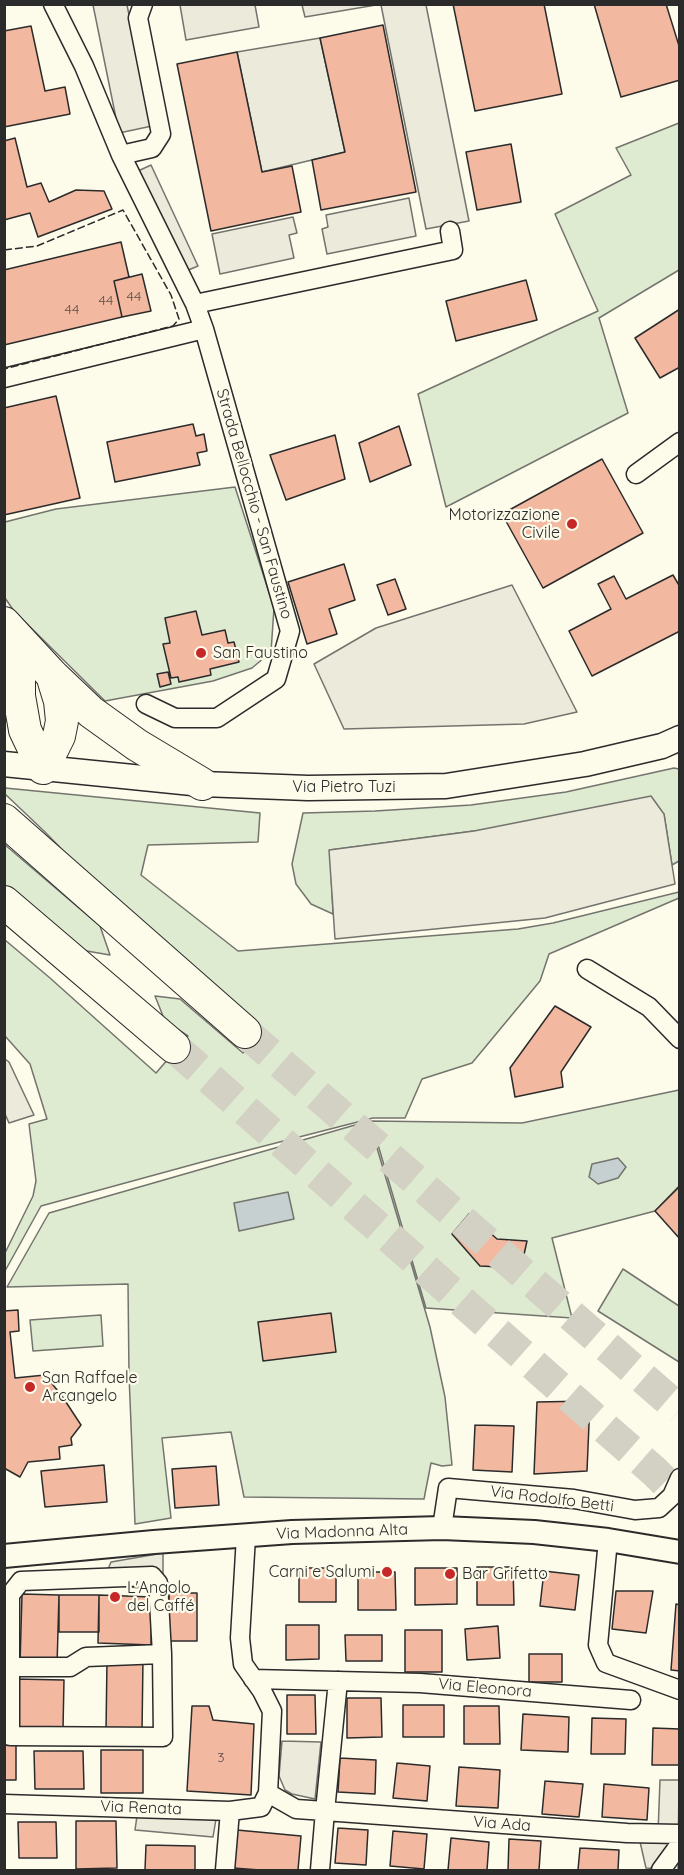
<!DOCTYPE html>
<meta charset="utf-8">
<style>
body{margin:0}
#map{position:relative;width:684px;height:1875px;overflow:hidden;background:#fdfbea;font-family:Quicksand,sans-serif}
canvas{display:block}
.frame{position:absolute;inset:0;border:6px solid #2b2b2b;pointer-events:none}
</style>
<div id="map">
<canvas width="684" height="1875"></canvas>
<div class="frame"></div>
</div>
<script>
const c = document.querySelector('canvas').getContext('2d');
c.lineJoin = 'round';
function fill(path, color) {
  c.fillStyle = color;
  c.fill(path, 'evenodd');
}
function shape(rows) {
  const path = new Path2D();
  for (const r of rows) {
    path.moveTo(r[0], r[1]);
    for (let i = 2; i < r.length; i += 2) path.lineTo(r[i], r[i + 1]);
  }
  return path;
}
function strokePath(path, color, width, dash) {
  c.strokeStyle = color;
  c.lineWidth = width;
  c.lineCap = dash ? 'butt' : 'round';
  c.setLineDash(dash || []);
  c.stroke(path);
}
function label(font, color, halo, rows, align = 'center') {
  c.font = font + ' Quicksand,sans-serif';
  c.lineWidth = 4.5;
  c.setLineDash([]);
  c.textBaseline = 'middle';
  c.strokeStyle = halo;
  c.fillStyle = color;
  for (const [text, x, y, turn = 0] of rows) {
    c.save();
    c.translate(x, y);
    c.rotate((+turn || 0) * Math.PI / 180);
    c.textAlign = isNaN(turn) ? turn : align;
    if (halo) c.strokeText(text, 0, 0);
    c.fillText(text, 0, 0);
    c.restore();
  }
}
const green = shape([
 [679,123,679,270,599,318,628,413,446,507,418,394,598,311,555,214,631,175,616,148,679,123],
 [235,487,274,608,271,652,252,668,213,681,105,701,14,611,5,598,5,522,56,509,235,487],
 [674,768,679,769,679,861,672,865,664,814,474,831,330,850,333,914,311,904,296,884,292,864,303,813,375,811,471,805,566,792,674,768],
 [5,788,260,813,258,842,148,845,141,875,238,951,518,929,553,923,679,892,679,898,549,954,540,981,472,1063,422,1079,405,1118,373,1118,202,1162,41,1206,5,1271,5,1253,33,1196,36,1181,29,1124,47,1119,30,1064,5,1036,5,940,50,978,156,1073,188,1036,165,1021,155,996,180,999,243,1053,262,1033,80,868,45,832,5,794,5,788],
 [4,844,100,926,110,955,81,950,5,885,4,844],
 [679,1090,679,1186,655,1211,552,1238,572,1318,426,1308,371,1121,522,1123,679,1090],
 [369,1121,430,1327,445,1397,452,1465,442,1466,431,1463,424,1499,244,1497,231,1432,162,1438,171,1518,135,1524,129,1375,128,1284,7,1287,49,1213,369,1121],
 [623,1269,679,1306,679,1362,598,1311,623,1269],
 [101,1315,103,1346,33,1351,30,1320,101,1315]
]);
fill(green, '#deebd1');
strokePath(green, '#74746e', 1.5);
const parking = shape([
 [93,5,127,5,152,126,119,133,93,5],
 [180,5,255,5,259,27,186,40,180,5],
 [302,5,302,4,376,5,305,17,302,5],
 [381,5,426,5,469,221,426,229,381,5],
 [320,38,345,152,262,172,237,52,320,38],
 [151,165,198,266,186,271,138,171,151,165],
 [409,198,416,236,327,254,322,229,328,227,326,215,409,198],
 [293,217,297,233,289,235,294,258,220,274,212,234,293,217],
 [512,585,577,712,524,724,344,729,314,664,376,628,512,585],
 [651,796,664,814,675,884,545,918,335,939,329,850,474,831,651,796],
 [5,1059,9,1062,34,1115,9,1123,5,1114,5,1059],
 [163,1553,163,1590,108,1585,106,1574,111,1562,163,1553],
 [282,1741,321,1742,315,1799,292,1794,285,1790,279,1776,282,1741],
 [660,1780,679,1780,678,1870,646,1868,638,1833,658,1833,660,1780],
 [137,1816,216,1819,213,1837,135,1830,137,1816]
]);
fill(parking, '#eceadb');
strokePath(parking, '#74746e', 1.5);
const water = shape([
 [618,1158,626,1167,618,1178,598,1184,589,1177,592,1164,618,1158],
 [288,1192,294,1219,239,1231,234,1203,288,1192]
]);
fill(water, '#c7d0d0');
strokePath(water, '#74746e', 1.5);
const building = shape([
 [453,4,544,4,562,94,475,111,453,4],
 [594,4,666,4,680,49,680,80,621,97,594,4],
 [383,25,416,192,321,210,312,160,345,152,320,38,383,25],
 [31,26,45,91,65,87,70,114,4,127,4,31,31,26],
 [237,52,262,172,292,166,301,212,211,231,177,64,237,52],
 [15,138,27,187,41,183,49,202,76,190,104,191,112,209,38,237,30,213,4,220,4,141,15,138],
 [511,144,521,202,477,210,466,152,511,144],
 [121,242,129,277,114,281,122,317,4,345,4,270,121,242],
 [142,274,151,311,122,317,114,281,142,274],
 [526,280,537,320,456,341,446,301,526,280],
 [680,309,680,367,660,378,635,338,680,309],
 [56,396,80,498,4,515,4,408,56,396],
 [193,424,196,436,204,434,207,451,197,453,200,465,115,482,107,442,193,424],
 [399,426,411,465,370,482,359,443,399,426],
 [335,435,345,479,286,500,270,455,335,435],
 [602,459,643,533,543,588,502,514,602,459],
 [344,564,355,600,329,609,337,634,307,644,288,582,344,564],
 [673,575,680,587,680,631,592,676,569,631,611,609,598,584,614,576,626,599,673,575],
 [395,579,406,609,388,615,377,585,395,579],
 [196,611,202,635,225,630,228,643,234,642,239,662,210,669,211,675,179,682,178,677,171,678,163,644,170,643,165,618,196,611],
 [168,672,171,684,160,687,157,674,168,672],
 [555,1006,591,1027,561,1072,563,1087,515,1097,510,1068,555,1006],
 [680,1186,680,1239,655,1211,680,1186],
 [469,1214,497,1239,527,1241,521,1268,480,1266,452,1234,469,1214],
 [18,1310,19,1331,10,1332,15,1378,45,1375,62,1396,81,1425,71,1438,72,1445,59,1447,60,1459,28,1462,20,1477,4,1468,4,1311,18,1310],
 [331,1313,336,1352,263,1361,258,1322,331,1313],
 [590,1401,587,1471,534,1474,537,1402,590,1401],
 [475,1425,514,1426,512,1472,473,1470,475,1425],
 [104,1465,107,1502,45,1507,41,1471,104,1465],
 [216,1466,219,1505,175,1508,172,1469,216,1466],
 [477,1567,513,1567,514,1605,477,1605,477,1567],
 [299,1568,336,1568,336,1602,299,1602,299,1568],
 [415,1568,457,1568,457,1604,415,1605,415,1568],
 [544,1571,579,1575,575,1610,540,1606,544,1571],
 [358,1572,395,1572,396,1610,358,1610,358,1572],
 [616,1591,653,1591,646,1633,612,1629,616,1591],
 [169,1593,197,1593,197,1641,169,1641,169,1593],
 [22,1594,59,1595,57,1666,20,1664,22,1594],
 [59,1595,99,1595,99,1632,59,1632,59,1595],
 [99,1595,152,1597,151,1645,98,1643,99,1595],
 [676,1604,680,1605,680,1671,671,1670,676,1604],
 [286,1625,319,1625,319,1659,286,1660,286,1625],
 [498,1626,500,1658,467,1660,465,1629,498,1626],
 [405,1630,442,1630,442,1672,405,1672,405,1630],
 [345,1635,382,1635,382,1661,346,1661,345,1635],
 [529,1654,562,1654,562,1682,529,1682,529,1654],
 [107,1659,143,1659,142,1732,106,1732,107,1659],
 [15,1679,64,1680,63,1729,14,1727,15,1679],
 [287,1695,315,1695,316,1734,287,1734,287,1695],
 [347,1698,381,1698,382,1737,347,1738,347,1698],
 [403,1705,444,1705,444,1737,403,1737,403,1705],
 [192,1706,209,1706,213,1720,254,1724,251,1795,187,1791,192,1706],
 [464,1706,499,1706,500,1744,464,1744,464,1706],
 [523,1714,569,1717,568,1752,521,1750,523,1714],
 [592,1718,626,1719,625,1754,591,1754,592,1718],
 [653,1728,680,1729,680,1765,652,1765,653,1728],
 [4,1743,16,1743,16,1780,4,1780,4,1743],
 [101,1750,143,1750,143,1793,101,1793,101,1750],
 [34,1751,83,1751,84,1789,35,1789,34,1751],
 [340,1758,376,1760,375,1794,338,1792,340,1758],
 [397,1763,430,1766,427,1801,393,1798,397,1763],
 [459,1767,500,1770,498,1808,456,1806,459,1767],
 [545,1781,583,1784,579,1817,542,1814,545,1781],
 [604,1784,649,1788,647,1820,602,1817,604,1784],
 [76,1821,116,1821,117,1868,76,1869,76,1821],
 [18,1822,56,1822,57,1858,19,1858,18,1822],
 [338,1828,368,1830,366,1865,335,1863,338,1828],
 [237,1830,301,1836,298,1870,260,1870,233,1868,237,1830],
 [393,1831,427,1834,424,1869,390,1866,393,1831],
 [451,1838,489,1842,487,1870,448,1870,451,1838],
 [509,1839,541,1841,539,1870,508,1870,509,1839],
 [146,1845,195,1846,195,1870,145,1870,146,1845],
 [580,1848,619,1850,618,1870,578,1870,580,1848]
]);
fill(building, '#f2b8a0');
strokePath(building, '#2b2b2b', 1.5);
strokePath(shape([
 [245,1032,680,1410],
 [174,1047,655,1472,680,1497]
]), '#d3d1c4', 32, [32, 16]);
const minor = shape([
 [53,4,84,66,121,155,195,304,204,329,290,631,276,679,217,718,175,718,146,704],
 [121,155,152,148,161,134,138,18,143,4],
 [195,304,453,250,450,231],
 [4,378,204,329],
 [636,474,680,442],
 [587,969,649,1007,680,1039],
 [442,1528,448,1488,574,1499,635,1510,659,1508,672,1496,680,1478],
 [246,1536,240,1638,243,1664,262,1691,272,1711,268,1793,296,1809,325,1811,320,1870],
 [608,1540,598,1645,606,1663,680,1690],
 [152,1576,158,1583,162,1654,163,1737,10,1736,10,1595,21,1581,152,1576],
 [11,1667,70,1667,86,1657,162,1654],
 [253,1679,420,1683,631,1700],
 [338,1681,325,1811,627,1833,680,1834],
 [4,1804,230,1811,261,1807,268,1793],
 [225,1870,230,1811],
 [661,1870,680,1844]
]);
const tertiary = shape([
 [4,1556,154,1542,292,1532,442,1528,534,1532,608,1540,680,1552]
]);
const secondary = shape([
 [4,764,202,784,308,788,446,786,585,764,662,746,680,738]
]);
const motorway = shape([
 [4,623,52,675,91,712,137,745,202,784],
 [8,630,19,676,19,696,25,730,43,768],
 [43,768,59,736,62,721,60,701,52,675],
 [4,820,245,1032],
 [4,902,174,1047]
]);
strokePath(minor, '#2b2b2b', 21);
strokePath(tertiary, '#2b2b2b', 26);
strokePath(secondary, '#2b2b2b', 27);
strokePath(motorway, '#2b2b2b', 34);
strokePath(minor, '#fdfbea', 18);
strokePath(tertiary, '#fdfbea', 22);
strokePath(secondary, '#fdfbea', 24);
strokePath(motorway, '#fdfbea', 32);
strokePath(shape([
 [4,250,37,246,123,210,171,295,179,319,173,326,4,369]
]), '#2b2b2b', 1.5, [8, 3]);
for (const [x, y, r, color] of [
 [572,524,6,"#c62828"],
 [201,653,6,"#c62828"],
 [30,1387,6,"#c62828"],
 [387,1572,6,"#c62828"],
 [450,1574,6,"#c62828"],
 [115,1597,6,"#c62828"]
]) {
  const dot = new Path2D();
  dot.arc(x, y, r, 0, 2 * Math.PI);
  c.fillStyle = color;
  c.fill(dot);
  strokePath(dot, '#fdfbea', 2);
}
label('14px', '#5d4e48', null, [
 ["44",134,297],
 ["44",106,301],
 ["44",72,310],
 ["3",221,1758]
]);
label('16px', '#2b2b2b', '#fdfbea', [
 ["Strada Bellocchio - San Faustino",254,504,74],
 ["Via Pietro Tuzi",344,787],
 ["Via Rodolfo Betti",552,1499,7],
 ["Via Madonna Alta",342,1532,-2],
 ["Via Eleonora",485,1688,5],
 ["Via Renata",141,1808,2],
 ["Via Ada",502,1824,4]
]);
label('16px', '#2b2b2b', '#fdfbea', [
 ["Motorizzazione",560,515,"right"],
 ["Civile",560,533,"right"],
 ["San Faustino",213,653],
 ["San Raffaele",42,1378],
 ["Arcangelo",42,1396],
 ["Carni e Salumi",375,1572,"right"],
 ["Bar Grifetto",462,1574],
 ["L'Angolo",127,1588],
 ["del Caffé",127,1606]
], 'left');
</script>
